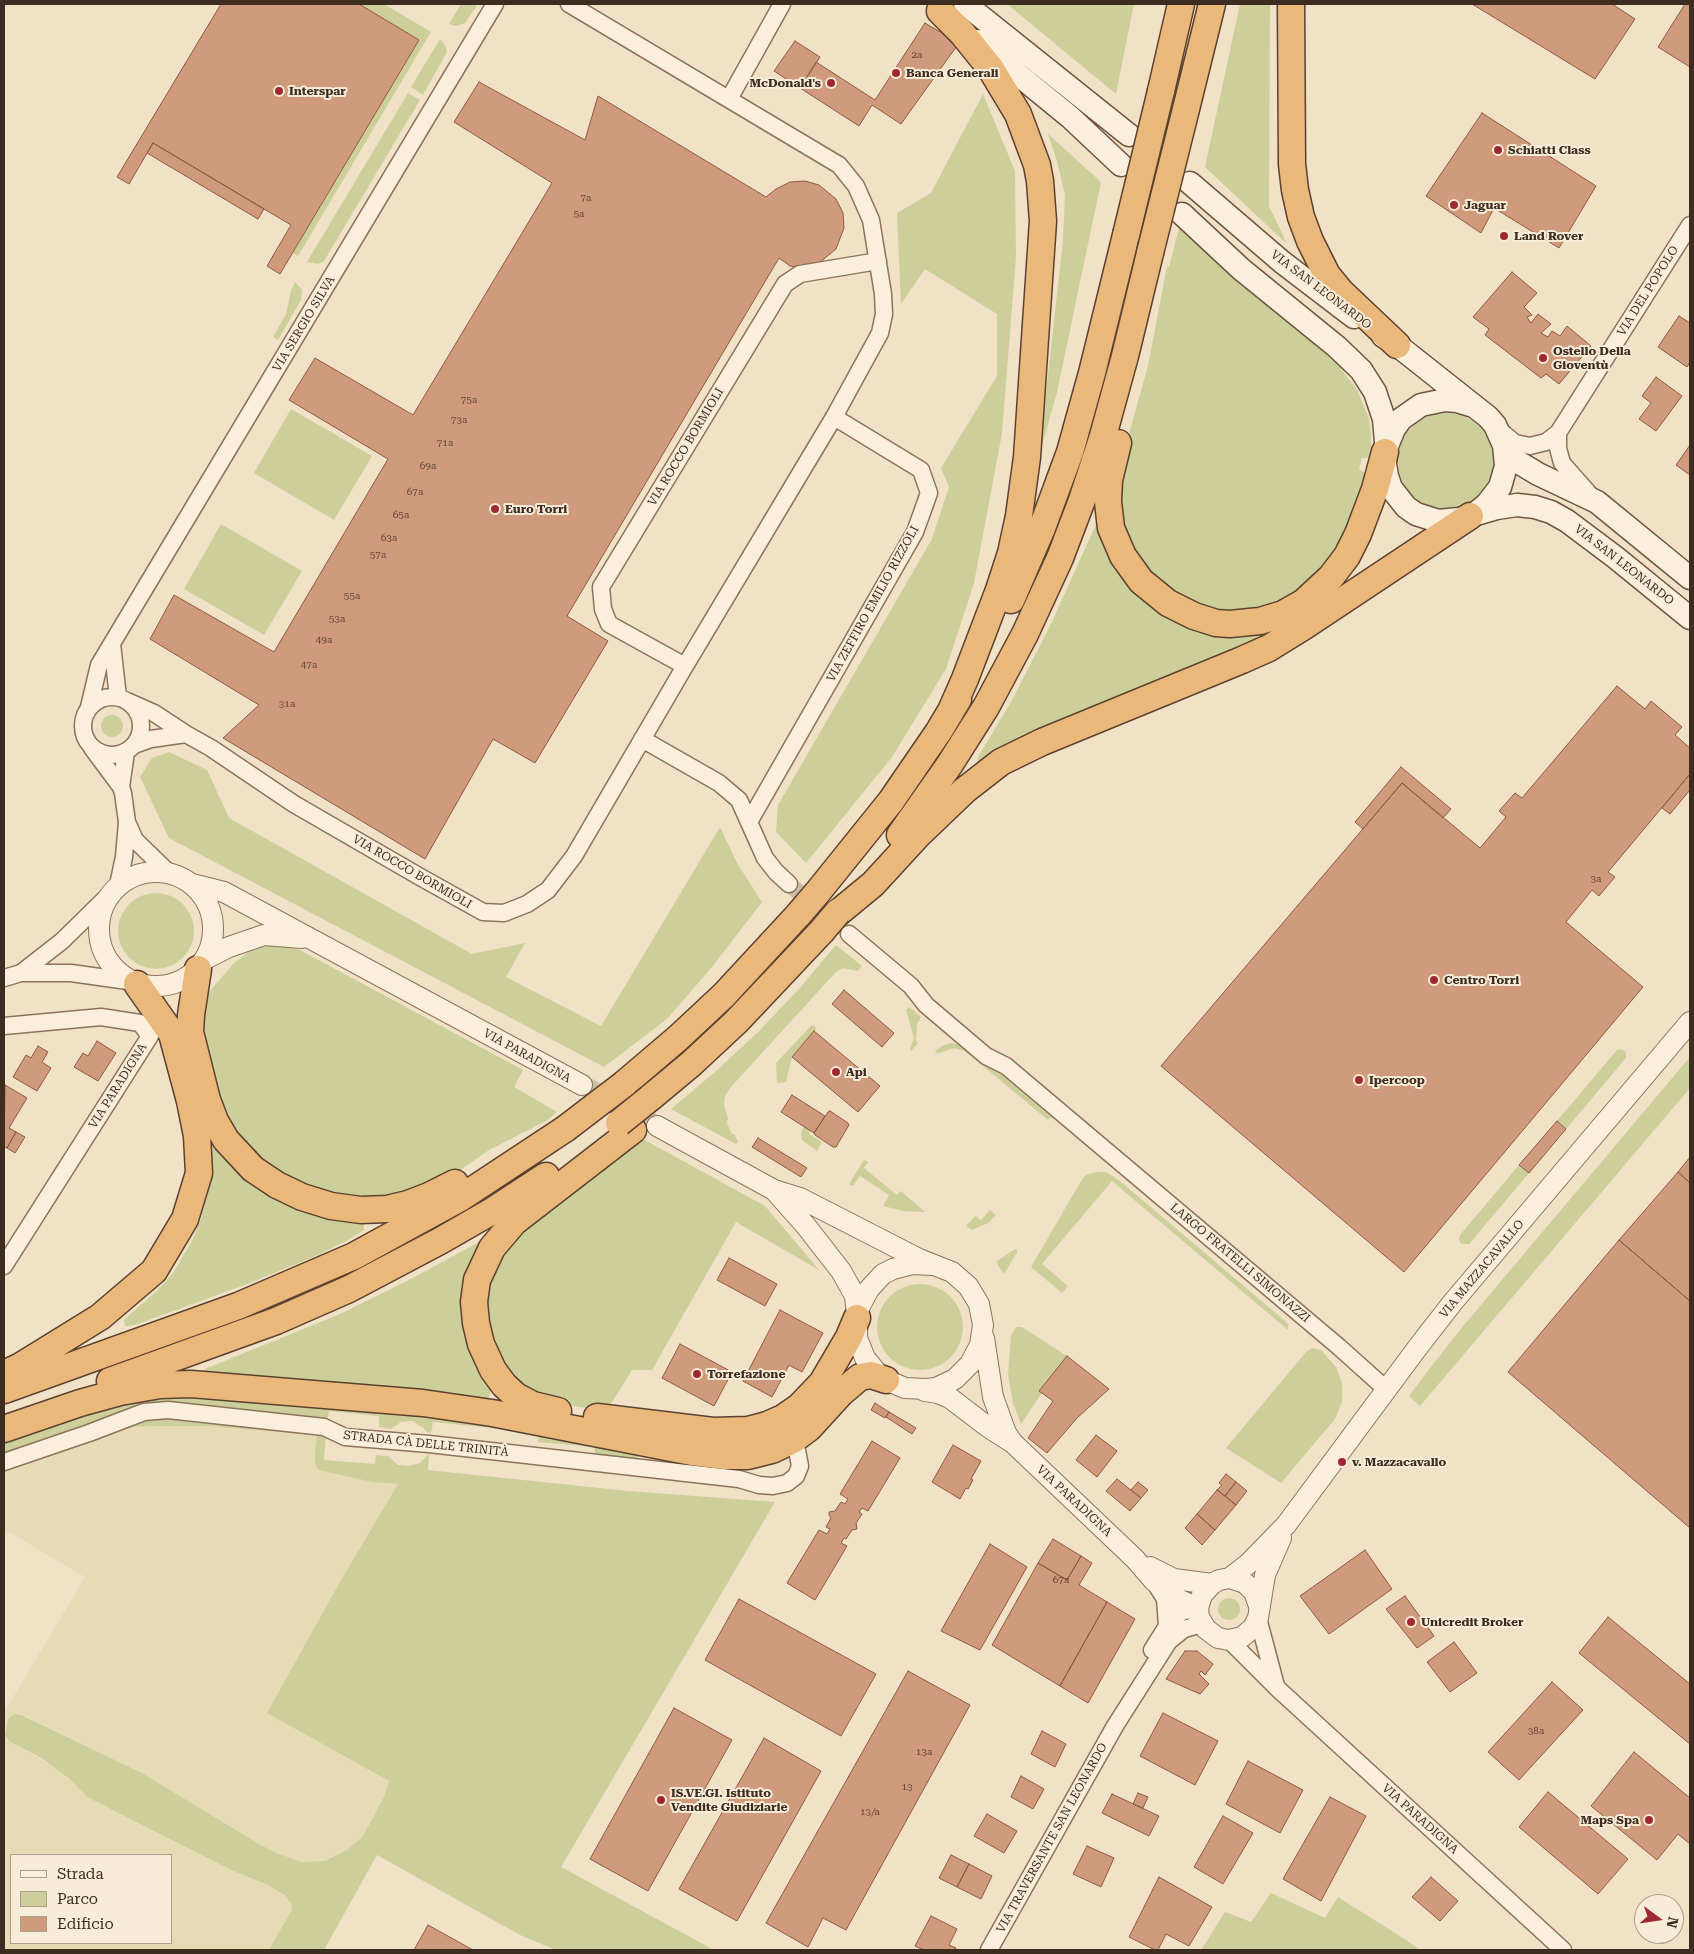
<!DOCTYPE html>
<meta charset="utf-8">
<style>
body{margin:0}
#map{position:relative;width:1694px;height:1954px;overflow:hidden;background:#f0e1c7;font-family:"Roboto Serif",serif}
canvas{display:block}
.frame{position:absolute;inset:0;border:5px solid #3d2c20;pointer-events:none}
.legend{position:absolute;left:10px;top:1854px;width:162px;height:90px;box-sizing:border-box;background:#f7ecd8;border:1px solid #ad9f8e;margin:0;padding:6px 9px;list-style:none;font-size:15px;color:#3d2c20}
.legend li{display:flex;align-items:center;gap:10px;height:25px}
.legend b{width:25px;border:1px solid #ad9f8e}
.north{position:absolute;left:1634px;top:1894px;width:50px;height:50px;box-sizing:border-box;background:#f7ecd8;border:1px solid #ad9f8e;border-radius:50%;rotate:104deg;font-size:14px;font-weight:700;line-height:20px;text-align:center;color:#3d2c20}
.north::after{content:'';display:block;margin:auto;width:18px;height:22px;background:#9f2931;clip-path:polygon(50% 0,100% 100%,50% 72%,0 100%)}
</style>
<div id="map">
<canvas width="1694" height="1954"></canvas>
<div class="frame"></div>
<ul class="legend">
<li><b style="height:6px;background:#faefdc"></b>Strada</li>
<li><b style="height:14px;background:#cccf9a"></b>Parco</li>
<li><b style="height:14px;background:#d09a7c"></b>Edificio</li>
</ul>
<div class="north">N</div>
</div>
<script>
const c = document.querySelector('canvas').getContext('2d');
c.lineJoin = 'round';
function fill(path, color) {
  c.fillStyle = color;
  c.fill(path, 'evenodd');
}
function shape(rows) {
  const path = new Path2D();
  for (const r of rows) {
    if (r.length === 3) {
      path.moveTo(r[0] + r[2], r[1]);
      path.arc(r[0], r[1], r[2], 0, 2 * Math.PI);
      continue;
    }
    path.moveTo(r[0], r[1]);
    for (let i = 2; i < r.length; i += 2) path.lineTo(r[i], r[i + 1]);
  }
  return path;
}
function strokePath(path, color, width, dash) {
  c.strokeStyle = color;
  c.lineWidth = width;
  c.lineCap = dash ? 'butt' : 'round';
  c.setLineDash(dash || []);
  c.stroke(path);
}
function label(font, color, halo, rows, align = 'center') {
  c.font = font + ' "Roboto Serif",serif';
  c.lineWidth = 4;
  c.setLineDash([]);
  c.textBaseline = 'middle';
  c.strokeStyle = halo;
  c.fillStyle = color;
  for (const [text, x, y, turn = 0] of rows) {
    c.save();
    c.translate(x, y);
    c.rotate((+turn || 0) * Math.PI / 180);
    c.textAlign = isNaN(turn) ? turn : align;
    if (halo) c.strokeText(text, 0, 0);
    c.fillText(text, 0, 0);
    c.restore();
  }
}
fill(shape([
 [153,1426,208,1426,318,1435,315,1451,318,1470,372,1482,398,1484,341,1580,313,1631,389,1781,384,1797,363,1836,347,1850,325,1861,302,1862,279,1854,259,1844,142,1773,24,1716,14,1714,8,1719,5,1730,6,1739,56,1768,87,1797,231,1870,277,1889,285,1895,292,1906,289,1917,269,1950,4,1950,4,1713,85,1577,4,1529,4,1469,121,1430],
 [11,1855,171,1855,171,1943,11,1943]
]), '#e6dbb4');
fill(shape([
 [359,4,384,4,431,32,298,256,293,253,419,40],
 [461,4,478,4,465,23,455,26,449,24],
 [1007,4,1134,4,1116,94],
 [1240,4,1270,4,1269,206,1287,244,1205,167],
 [440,39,446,47,447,52,423,95,411,87],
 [408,93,420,100,327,256,324,261,318,264,307,262],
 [983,94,1015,171,1016,257,1002,433,974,583,946,669,892,757,806,863,776,832,778,805,932,539,949,487,941,468,997,376,997,314,925,269,901,304,897,213,931,193],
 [1048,134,1101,182,1057,392,1039,456,1063,240,1065,195,1057,161],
 [1180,224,1336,362,1357,390,1369,419,1371,434,1371,458,1362,458,1359,470,1366,473,1350,532,1312,583,1273,606,1244,612,1217,611,1184,599,1152,575,1135,554,1119,515,1121,462,1148,366,1167,266,1169,267],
 [295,282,302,290,301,300,278,340,273,337,286,314,291,291],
 [291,409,372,456,334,520,254,473],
 [1446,461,48],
 [1098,520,1142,593,1284,628,978,763,978,757,1011,702,1051,624],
 [221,524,302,571,264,635,184,589],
 [112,726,11],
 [169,752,207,770,229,818,472,954,525,943,506,977,601,1026,720,827,737,863,762,902,712,967,667,1019,604,1067,169,838,140,777,152,758],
 [156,931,38],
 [836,945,862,966,858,971,843,968,836,972,730,1088,725,1096,724,1105,728,1119,727,1123,731,1133,735,1135,738,1142,736,1144,671,1109,715,1072,758,1032,798,990],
 [266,946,279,946,300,950,523,1070,514,1087,557,1112,546,1121,489,1150,459,1171,438,1182,377,1200,319,1193,265,1167,227,1124,201,1034,205,998,209,992,234,963,249,952],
 [909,1007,921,1017,917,1024,916,1041,918,1043,911,1051,910,1049,914,1038,906,1010],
 [812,1025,817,1028,792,1057,786,1082,777,1083,776,1063],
 [950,1043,959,1044,971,1049,1051,1117,1048,1120,965,1051,954,1048,937,1054,935,1051,942,1046],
 [1621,1049,1626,1052,1626,1058,1566,1129,1557,1121,1617,1050],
 [1690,1057,1690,1088,1420,1406,1409,1396,1427,1372,1464,1325],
 [804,1126,810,1130,809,1134,822,1142,817,1151,802,1140,801,1133],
 [640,1135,644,1137,643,1139,765,1206,819,1270,736,1222,652,1370,632,1370,609,1407,592,1409,556,1403,504,1375,482,1305,506,1240],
 [213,1141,362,1221,364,1224,364,1230,348,1240,320,1254,250,1283,135,1325,125,1326,124,1320,127,1317,157,1291,173,1273,192,1241,201,1219,207,1195,210,1143],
 [864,1160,868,1162,864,1168,897,1195,901,1191,925,1212,903,1211,883,1206,889,1195,860,1176,853,1186,849,1184],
 [1519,1165,1529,1173,1469,1244,1461,1244,1459,1239,1460,1235],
 [1097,1172,1106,1172,1120,1181,1284,1320,1288,1324,1288,1330,1112,1181,1042,1264,1068,1286,1062,1293,1031,1267,1081,1181,1086,1175],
 [990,1210,996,1215,988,1223,972,1230,966,1226,975,1216,981,1220],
 [481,1241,491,1390,488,1400,203,1373,205,1369,340,1314,407,1281],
 [1015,1249,1017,1250,1017,1252,1004,1274,996,1262],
 [920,1327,43],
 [1016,1327,1022,1327,1067,1356,1021,1424,1013,1403,1008,1375,1011,1335],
 [1312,1348,1321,1350,1336,1367,1342,1383,1342,1402,1335,1419,1281,1483,1226,1448,1306,1352],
 [161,1394,399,1407,639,1451,638,1459,595,1454,595,1447,538,1442,539,1433,433,1422,431,1433,427,1432,422,1427,412,1421,401,1422,391,1429,379,1427,379,1416,329,1411,327,1422,190,1406,4,1457,4,1438],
 [152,1414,326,1434,324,1460,375,1464,376,1455,388,1456,398,1465,409,1466,420,1463,427,1455,429,1455,428,1470,628,1491,775,1502,561,1867,714,1950,556,1950,522,1936,377,1855,324,1950,269,1950,291,1911,292,1906,285,1895,268,1885,231,1870,87,1797,68,1778,43,1759,9,1741,5,1735,8,1719,14,1714,21,1715,142,1773,259,1844,279,1854,302,1862,325,1861,347,1850,363,1836,384,1797,389,1781,267,1713,341,1580,398,1484,372,1482,318,1470,315,1463,315,1451,317,1435,208,1426,153,1426,135,1427,121,1430,4,1469],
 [1229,1609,11],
 [1271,1893,1325,1918,1338,1897,1406,1940,1420,1950,1201,1950,1225,1912,1251,1922]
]), '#cccf9a');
const building = shape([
 [221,4,359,4,419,40,280,274,267,266,291,225,153,143,129,184,117,177,221,4],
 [1472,4,1612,4,1635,19,1595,79,1472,4],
 [1685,4,1690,4,1690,67,1658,47,1685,4],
 [925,23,959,43,901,124,872,105,859,126,800,88,816,62,875,100,925,23],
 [795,41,820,57,800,88,774,71,795,41],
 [479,82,585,140,598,96,766,197,776,189,790,182,805,181,819,185,836,199,843,213,844,228,836,249,819,263,797,267,790,266,779,258,567,616,608,641,535,763,493,739,425,859,223,738,259,705,150,639,174,595,274,652,388,459,289,400,315,358,413,415,552,183,454,122,479,82],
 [1482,113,1596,186,1559,248,1494,208,1481,233,1426,196,1482,113],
 [153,143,264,209,258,219,147,153,153,143],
 [1512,272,1537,293,1524,307,1532,315,1527,317,1531,323,1538,314,1551,324,1541,333,1548,337,1552,331,1560,336,1567,326,1591,346,1559,384,1546,374,1541,378,1485,335,1489,329,1473,317,1512,272],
 [1679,316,1690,323,1690,362,1687,367,1658,347,1679,316],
 [1656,377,1682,396,1656,431,1639,419,1651,403,1642,396,1656,377],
 [1690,445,1690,475,1676,465,1690,445],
 [1617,686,1645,709,1651,701,1682,727,1675,735,1690,748,1690,774,1608,872,1615,877,1599,896,1592,890,1566,922,1643,987,1404,1272,1161,1066,1402,783,1480,848,1506,817,1499,811,1515,793,1522,798,1617,686],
 [1401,767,1451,809,1443,818,1402,783,1363,829,1355,822,1401,767],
 [1690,774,1690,790,1670,814,1662,808,1690,774],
 [844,990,894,1033,882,1047,832,1004,844,990],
 [814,1031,880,1086,858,1112,792,1057,814,1031],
 [97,1041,116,1053,98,1081,74,1067,83,1053,88,1056,97,1041],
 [38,1046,48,1052,42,1062,51,1068,37,1091,13,1077,26,1055,31,1058,38,1046],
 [5,1085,27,1098,9,1128,16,1132,7,1148,4,1147,5,1085],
 [792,1095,825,1116,814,1133,781,1112,792,1095],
 [830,1111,848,1123,849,1125,836,1147,833,1147,815,1135,814,1133,828,1112,830,1111],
 [1557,1121,1566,1129,1529,1173,1519,1165,1557,1121],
 [16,1132,25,1137,15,1153,7,1148,16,1132],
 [758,1138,807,1168,801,1177,752,1147,758,1138],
 [1690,1157,1690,1183,1678,1172,1690,1157],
 [1678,1172,1690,1183,1690,1301,1619,1240,1678,1172],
 [1619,1240,1690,1301,1690,1528,1508,1372,1619,1240],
 [729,1258,777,1284,765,1306,717,1280,729,1258],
 [780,1310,823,1333,802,1372,789,1365,772,1397,743,1381,780,1310],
 [680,1344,732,1372,714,1406,662,1378,680,1344],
 [1067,1356,1109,1389,1077,1418,1047,1453,1028,1438,1053,1401,1039,1391,1067,1356],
 [875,1403,889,1412,885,1418,871,1410,875,1403],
 [889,1412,916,1428,912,1434,886,1417,889,1412],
 [1096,1435,1117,1451,1097,1477,1076,1460,1096,1435],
 [872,1441,900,1458,868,1511,862,1508,859,1512,862,1514,856,1523,857,1529,852,1530,846,1539,844,1538,841,1543,847,1546,815,1600,787,1583,819,1530,827,1534,830,1529,826,1527,831,1518,829,1515,829,1512,835,1511,841,1502,845,1504,848,1499,840,1494,872,1441],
 [953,1445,981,1461,971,1479,973,1480,968,1489,966,1488,960,1499,932,1482,953,1445],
 [1226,1474,1236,1482,1225,1496,1217,1490,1222,1485,1219,1483,1226,1474],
 [1117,1479,1141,1498,1130,1511,1106,1491,1117,1479],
 [1138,1482,1148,1490,1141,1498,1131,1490,1138,1482],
 [1236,1482,1247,1491,1236,1505,1225,1496,1236,1482],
 [1217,1490,1236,1505,1215,1530,1197,1514,1217,1490],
 [1197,1514,1215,1530,1202,1545,1185,1528,1197,1514],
 [1053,1539,1081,1556,1067,1580,1038,1563,1053,1539],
 [990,1544,1027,1567,980,1650,941,1631,990,1544],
 [1365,1550,1392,1589,1329,1634,1300,1596,1365,1550],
 [1081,1556,1092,1563,1079,1585,1107,1602,1060,1686,992,1645,1038,1563,1067,1580,1081,1556],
 [1405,1596,1434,1636,1417,1648,1386,1609,1405,1596],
 [739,1599,876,1674,841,1736,705,1660,739,1599],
 [1107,1602,1135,1619,1088,1703,1060,1686,1107,1602],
 [1608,1617,1690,1684,1690,1744,1579,1653,1608,1617],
 [1454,1642,1477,1673,1450,1692,1427,1662,1454,1642],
 [1185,1651,1197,1651,1213,1664,1205,1675,1201,1671,1199,1674,1209,1684,1200,1694,1166,1679,1185,1651],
 [908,1671,970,1705,846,1930,823,1918,808,1947,766,1923,908,1671],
 [1552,1682,1583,1710,1519,1780,1488,1752,1552,1682],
 [674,1708,732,1740,648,1891,590,1859,674,1708],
 [1163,1713,1218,1741,1195,1785,1140,1756,1163,1713],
 [1042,1731,1066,1744,1055,1767,1031,1754,1042,1731],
 [764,1738,821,1771,737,1921,679,1889,764,1738],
 [1634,1752,1690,1798,1690,1844,1678,1834,1657,1860,1591,1806,1634,1752],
 [1248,1761,1303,1790,1280,1833,1226,1804,1248,1761],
 [1021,1776,1044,1789,1033,1809,1011,1797,1021,1776],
 [1548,1792,1628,1859,1598,1894,1519,1827,1548,1792],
 [1138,1793,1148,1797,1143,1808,1133,1804,1138,1793],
 [1112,1794,1159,1816,1149,1836,1102,1813,1112,1794],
 [1330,1797,1366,1816,1321,1901,1283,1879,1330,1797],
 [987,1814,1017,1831,1004,1853,974,1836,987,1814],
 [1223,1816,1253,1833,1223,1884,1194,1867,1223,1816],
 [1087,1846,1114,1858,1101,1887,1073,1874,1087,1846],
 [951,1855,969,1864,957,1887,939,1878,951,1855],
 [969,1864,992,1876,981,1899,957,1887,969,1864],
 [1159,1877,1212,1907,1189,1946,1166,1934,1158,1950,1155,1950,1129,1937,1159,1877],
 [1431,1877,1458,1901,1440,1921,1412,1897,1431,1877],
 [931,1916,957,1929,949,1945,956,1948,955,1950,924,1950,915,1946,931,1916],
 [428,1925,473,1950,414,1950,428,1925]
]);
fill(building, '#d09a7c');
strokePath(building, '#8d5a40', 1);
strokePath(shape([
 [789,884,838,925]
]), '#ccbda6', 16, [16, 8]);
strokePath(shape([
 [582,1085,657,1126]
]), '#ccbda6', 20, [20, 10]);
const minor = shape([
 [729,99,782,4],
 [1498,429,1515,443,1530,446,1546,442,1558,433,1690,225],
 [1558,433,1558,448,1562,463,1592,497],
 [112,644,118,697],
 [685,666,609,624,603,609,601,587,785,284,800,274,878,261],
 [112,726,29],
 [127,701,154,713,186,734,211,748,294,804,422,878,483,912,504,913,527,904,548,890,574,856,685,666,834,417,880,333,884,314,883,294,871,220,856,186,839,165,569,4],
 [89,707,99,665,495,4],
 [642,739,719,783,739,800,765,858,776,872,789,884],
 [134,745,151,739,186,734],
 [92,748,121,787,123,793,127,822,124,857,118,885],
 [121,787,126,752],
 [127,822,135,840,168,872],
 [749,822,915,532,929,493,921,470,834,417],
 [849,934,911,986,926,1005,986,1056,1006,1066,1339,1347,1387,1390],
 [21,973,62,941,110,894],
 [4,978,21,973,71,973,128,981],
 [4,1026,101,1017,140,1023,150,1036,4,1266],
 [4,1462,89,1433,144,1412,168,1410,324,1427,345,1437,429,1444,739,1479,759,1485,773,1486,787,1483,796,1476,800,1466,796,1445,802,1434],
 [1155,1583,1165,1599,1167,1626],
 [1258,1618,1276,1686],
 [1229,1640,1277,1688,1563,1950],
 [1152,1650,1167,1626,1181,1612,1198,1608],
 [989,1950,1115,1726,1169,1641,1184,1629,1202,1624]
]);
const tertiary = shape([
 [156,929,57],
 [192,884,224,892,582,1085],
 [207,958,229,947,264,935,302,938],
 [657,1126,774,1190,800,1198,919,1259,952,1272,968,1286,979,1304,983,1325,980,1345,970,1364,955,1379,936,1388,926,1389,905,1388,886,1380,878,1374,865,1358,857,1338,857,1318,859,1308,869,1289,883,1274,893,1269,912,1264,933,1265],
 [774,1190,806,1226,841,1271,855,1296,857,1315],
 [984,1338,993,1397,1006,1433,1013,1443],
 [925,1391,938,1393,950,1398,988,1427,1013,1443,1135,1559,1154,1581,1178,1599,1198,1608],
 [1150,1567,1174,1579,1212,1584],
 [1230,1578,1248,1564,1286,1525,1418,1347,1453,1302,1690,1022],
 [1259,1606,1254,1592,1245,1583,1230,1578,1219,1580,1212,1584,1202,1595,1198,1608,1199,1617,1206,1629,1218,1638,1229,1640,1242,1637,1253,1628,1258,1618,1265,1575,1281,1538]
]);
const secondary = shape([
 [965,4,1129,135],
 [977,41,1070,117,1121,165],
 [1190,183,1282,262,1354,317],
 [1182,214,1241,269,1337,347,1361,370,1375,392,1384,419,1386,442,1385,464,1387,476,1391,488,1406,507,1416,514,1438,521,1459,519,1497,508,1517,505,1535,507,1551,512,1567,521,1615,557,1690,618],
 [1383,336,1397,345,1488,417,1495,425,1506,450,1513,459,1538,474,1597,502,1690,578],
 [1387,446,1394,429,1401,419,1421,405,1445,400,1457,401,1470,405],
 [1476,513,1487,504,1500,487,1506,466,1504,445]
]);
const trunk = shape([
 [1291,4,1292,164,1295,190,1301,217,1310,241,1327,275,1341,292,1397,345],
 [940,11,962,33,991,69,1018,114,1037,165,1040,181,1043,221,1027,457,1019,516,1011,553,999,590,965,679,950,713],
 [1161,91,1181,4],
 [1186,109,1212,4],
 [1118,443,1109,480,1108,502,1111,528,1123,556,1141,581,1168,603,1194,616,1216,623,1230,624,1260,621,1283,614,1304,602,1331,577,1347,556,1358,534,1375,489,1385,452],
 [1011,600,1042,528,1070,452,1092,373,1126,235],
 [900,835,950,764,986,707,1025,634,1060,558,1082,500,1103,436,1125,356,1150,253],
 [817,893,891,801,939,731,958,699],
 [839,912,873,884,919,834,965,790,1001,762,1042,742,1242,660,1269,648,1303,627,1470,516],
 [198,969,191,1015,190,1032,207,1100,215,1121,226,1140,253,1169,277,1185,302,1197,331,1206,361,1210,387,1209,408,1204,429,1196,455,1183],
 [624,1084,678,1038,724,995,799,914],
 [650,1098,692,1063,736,1022,821,932],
 [4,1374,19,1367,100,1317,154,1271,185,1219,199,1173,197,1136,190,1101,172,1034,137,984],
 [110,1381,276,1321,349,1289,440,1241,494,1210,546,1176],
 [4,1390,238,1306,354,1256,462,1197,565,1129],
 [558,1411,533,1405,516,1396,504,1385,493,1370,481,1344,476,1323,474,1302,477,1280,492,1248,514,1222,633,1130],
 [597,1417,713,1431,748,1430,767,1425,783,1418,799,1407,822,1383,849,1337,857,1318],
 [4,1429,80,1403,120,1392,160,1385,191,1384,423,1403,492,1413,692,1452,724,1456,748,1456,772,1450,793,1440,809,1428,841,1393,860,1377,871,1375,886,1380]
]);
strokePath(minor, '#8d735c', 19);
strokePath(tertiary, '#8d735c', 22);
strokePath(secondary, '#6f543f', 25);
strokePath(trunk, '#5b4130', 29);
strokePath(minor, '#faefdc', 16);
strokePath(tertiary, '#faefdc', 20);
strokePath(secondary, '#faefdc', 22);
strokePath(trunk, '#eab87b', 26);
const trunkBridge = shape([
 [1126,235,1161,91],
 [1150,253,1186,109],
 [799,914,817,893],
 [821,932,838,912],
 [619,1123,650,1098],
 [565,1129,624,1084]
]);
strokePath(trunkBridge, '#5b4130', 29, []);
strokePath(trunkBridge, '#eab87b', 26);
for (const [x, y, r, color] of [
 [896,73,5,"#9f2931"],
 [831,83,5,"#9f2931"],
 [279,91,5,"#9f2931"],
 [1498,150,5,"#9f2931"],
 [1454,205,5,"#9f2931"],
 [1504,236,5,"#9f2931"],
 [1543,358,5,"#9f2931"],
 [495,509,5,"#9f2931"],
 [1434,980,5,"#9f2931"],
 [836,1072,5,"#9f2931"],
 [1359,1080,5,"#9f2931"],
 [697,1374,5,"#9f2931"],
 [1342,1462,5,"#9f2931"],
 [1411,1622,5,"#9f2931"],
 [661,1800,5,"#9f2931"],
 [1649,1820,5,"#9f2931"]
]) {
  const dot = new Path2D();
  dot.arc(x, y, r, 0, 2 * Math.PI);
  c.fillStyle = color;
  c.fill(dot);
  strokePath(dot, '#f7ecd8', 2);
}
label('10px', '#624837', null, [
 ["2a",917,55],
 ["7a",586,198],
 ["5a",579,214],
 ["75a",469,400],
 ["73a",459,420],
 ["71a",445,443],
 ["69a",428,466],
 ["67a",415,492],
 ["65a",401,515],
 ["63a",389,538],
 ["57a",378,555],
 ["55a",352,596],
 ["53a",337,619],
 ["49a",324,640],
 ["47a",309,665],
 ["31a",287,704],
 ["3a",1596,879],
 ["67a",1061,1580],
 ["38a",1536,1731],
 ["13a",924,1752],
 ["13",907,1787],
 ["13/a",870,1812]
]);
label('bold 12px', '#3d2c20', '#f7ecd8', [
 ["Banca Generali",906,73],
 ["McDonald's",821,83,"right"],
 ["Interspar",289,91],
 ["Schiatti Class",1508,150],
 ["Jaguar",1464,205],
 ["Land Rover",1514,236],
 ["Ostello Della",1553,351],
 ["Gioventù",1553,365],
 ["Euro Torri",505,509],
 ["Centro Torri",1444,980],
 ["Api",846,1072],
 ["Ipercoop",1369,1080],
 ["Torrefazione",707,1374],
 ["v. Mazzacavallo",1352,1462],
 ["Unicredit Broker",1421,1622],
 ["IS.VE.GI. Istituto",671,1793],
 ["Vendite Giudiziarie",671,1807],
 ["Maps Spa",1639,1820,"right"]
], 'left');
label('12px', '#3d2c20', '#f7ecd8', [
 ["VIA SAN LEONARDO",1321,290,37],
 ["VIA DEL POPOLO",1648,291,-58],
 ["VIA SERGIO SILVA",304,324,-59],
 ["VIA ROCCO BORMIOLI",686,447,-59],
 ["VIA SAN LEONARDO",1624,565,38],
 ["VIA ZEFFIRO EMILIO RIZZOLI",873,604,-61],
 ["VIA ROCCO BORMIOLI",412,872,30],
 ["VIA PARADIGNA",527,1056,29],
 ["VIA PARADIGNA",118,1086,-58],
 ["LARGO FRATELLI SIMONAZZI",1240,1263,40],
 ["VIA MAZZACAVALLO",1482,1269,-50],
 ["STRADA CÀ DELLE TRINITÀ",426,1444,6],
 ["VIA PARADIGNA",1074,1501,43],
 ["VIA PARADIGNA",1420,1819,42],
 ["VIA TRAVERSANTE SAN LEONARDO",1052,1838,-61]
]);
</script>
